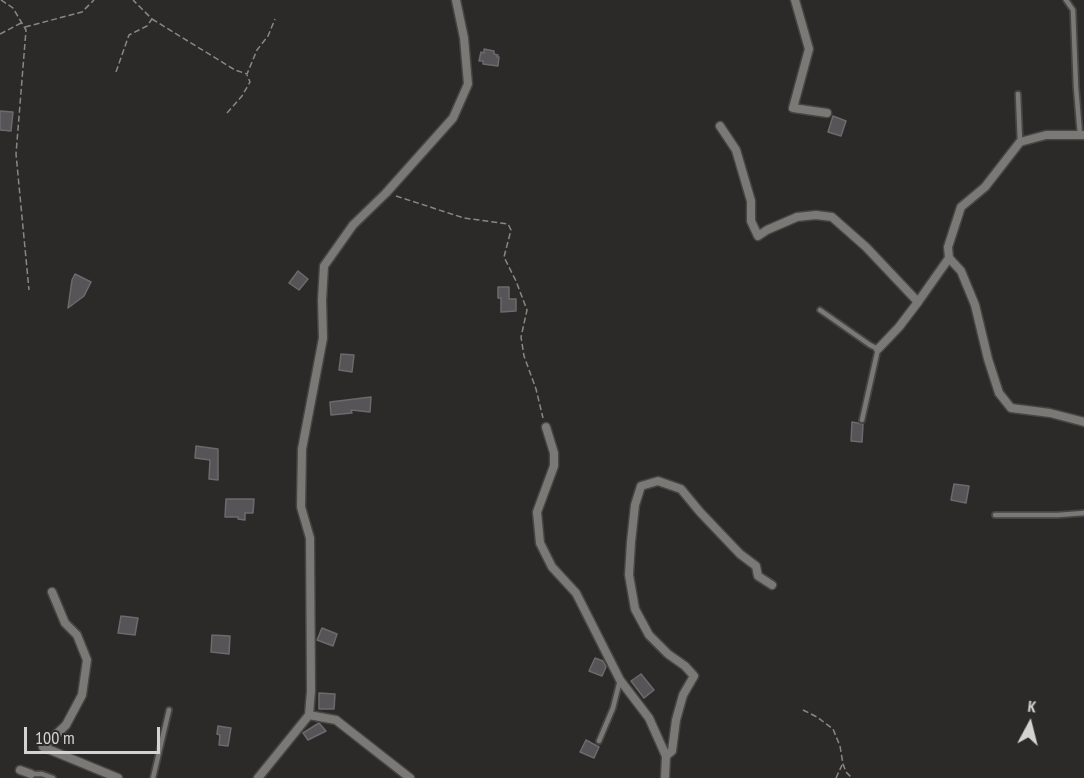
<!DOCTYPE html>
<style>
body{margin:0}
#map{position:relative;width:1084px;height:778px;overflow:hidden;background:#2c2a28;font-family:"PT Sans Narrow",sans-serif}
canvas{display:block}
.north{position:absolute;left:1000px;top:694px;width:60px;height:60px;-webkit-text-stroke:4px #2c2a28;paint-order:stroke;rotate:7deg;font-size:16px;font-weight:700;line-height:24px;text-align:center;color:#d5d3d2}
.north::after{content:'';display:block;margin:auto;width:21px;height:27px;background:#d5d3d2;clip-path:polygon(50% 0,100% 100%,50% 72%,0 100%)}
.scale{position:absolute;left:24px;top:727px;width:136px;height:27px;box-sizing:border-box;border:3px solid #d5d3d2;border-top:0;padding-left:8px;font-size:18px;line-height:21px;white-space:nowrap;color:#d5d3d2;-webkit-text-stroke:4px #2c2a28;paint-order:stroke}
</style>
<div id="map">
<canvas width="1084" height="778"></canvas>
<div class="north">K</div>
<div class="scale">100 m</div>
</div>
<script>
const c = document.querySelector('canvas').getContext('2d');
c.lineJoin = 'round';
function fill(path, color) {
  c.fillStyle = color;
  c.fill(path, 'evenodd');
}
function shape(rows) {
  const path = new Path2D();
  for (const r of rows) {
    path.moveTo(r[0], r[1]);
    for (let i = 2; i < r.length; i += 2) path.lineTo(r[i], r[i + 1]);
  }
  return path;
}
function strokePath(path, color, width, dash) {
  c.strokeStyle = color;
  c.lineWidth = width;
  c.lineCap = dash ? 'butt' : 'round';
  c.setLineDash(dash || []);
  c.stroke(path);
}
const building = shape([
 [484,49,494,51,494,54,498,55,497,57,499,57,498,66,483,64,483,61,479,61,481,52,484,53,484,49],
 [0,111,13,112,11,131,0,130,0,111],
 [833,116,846,121,841,136,828,132,833,116],
 [298,271,308,279,299,290,289,283,298,271],
 [75,274,91,282,84,296,68,308,72,280,75,274],
 [498,287,509,287,509,299,516,299,516,311,501,312,501,298,498,298,498,287],
 [341,354,354,355,352,372,339,370,341,354],
 [371,397,370,412,351,410,352,413,331,415,330,402,371,397],
 [852,422,863,424,862,442,851,441,852,422],
 [196,446,218,449,218,480,209,479,210,460,195,458,196,446],
 [954,484,969,486,966,503,951,500,954,484],
 [226,499,254,499,253,513,245,513,245,520,238,519,238,517,225,517,226,499],
 [121,616,138,618,135,635,118,633,121,616],
 [322,628,337,634,333,646,317,640,322,628],
 [212,635,230,636,229,654,211,652,212,635],
 [595,658,603,661,606,667,602,676,589,671,595,658],
 [641,674,654,690,644,698,631,681,641,674],
 [319,693,335,694,334,709,319,709,319,693],
 [319,723,326,731,308,740,303,733,319,723],
 [218,726,231,728,228,746,219,745,220,735,217,734,218,726],
 [586,740,599,747,594,758,580,752,586,740]
]);
fill(building, '#565457');
strokePath(building, '#6c6a6c', 1.5);
const lane = shape([
 [1066,0,1073,10,1076,87,1080,135],
 [1018,94,1020,142],
 [820,310,870,345,878,349,862,420],
 [995,515,1058,515,1084,513],
 [599,741,613,708,620,680],
 [31,774,42,774,53,778],
 [153,778,169,710]
]);
const street = shape([
 [795,0,809,49,793,108,827,113],
 [720,126,736,150,751,201,751,221,758,236,767,230,797,217,816,215,832,217,866,247,918,302],
 [1084,135,1046,135,1020,142,985,187,961,207,948,247,949,258,961,271,975,305,988,359,999,393,1011,408,1050,413,1084,422],
 [878,349,899,327,918,302,949,258],
 [546,427,554,453,554,466,537,512,540,543,552,567,576,593,620,680,649,718,666,756,665,778],
 [52,592,65,623,77,635,87,660,82,695,66,725,43,747,118,778],
 [309,715,336,720,410,778],
 [666,756,672,751,676,720,683,695,694,676,685,666,668,654,649,635,635,609,629,575,631,542,635,505,641,486,658,481,681,489,700,512,740,554,756,566,758,576,772,585],
 [20,770,31,774],
 [258,778,309,715,311,691,310,538,301,507,302,449,323,338,322,300,324,266,353,225,386,193,453,118,468,84,464,38,456,0]
]);
strokePath(lane, '#464543', 8);
strokePath(street, '#464543', 11);
strokePath(shape([
 [1,0,13,8,26,30,16,154,29,290],
 [152,19,235,70,247,74,257,50,268,36,275,19],
 [25,27,82,12,94,0],
 [0,34,21,23],
 [116,72,129,35,147,26,152,19,133,0],
 [227,113,242,96,250,82,247,75],
 [396,196,464,218,508,224,511,230,504,257,516,281,527,310,521,337,524,356,536,389,543,418],
 [803,710,817,717,833,729,840,746,843,764,846,772,852,778],
 [836,778,842,765]
]), '#898785', 1.5, [6, 3]);
strokePath(lane, '#7b7976', 4.5);
strokePath(street, '#7b7976', 8);
</script>
